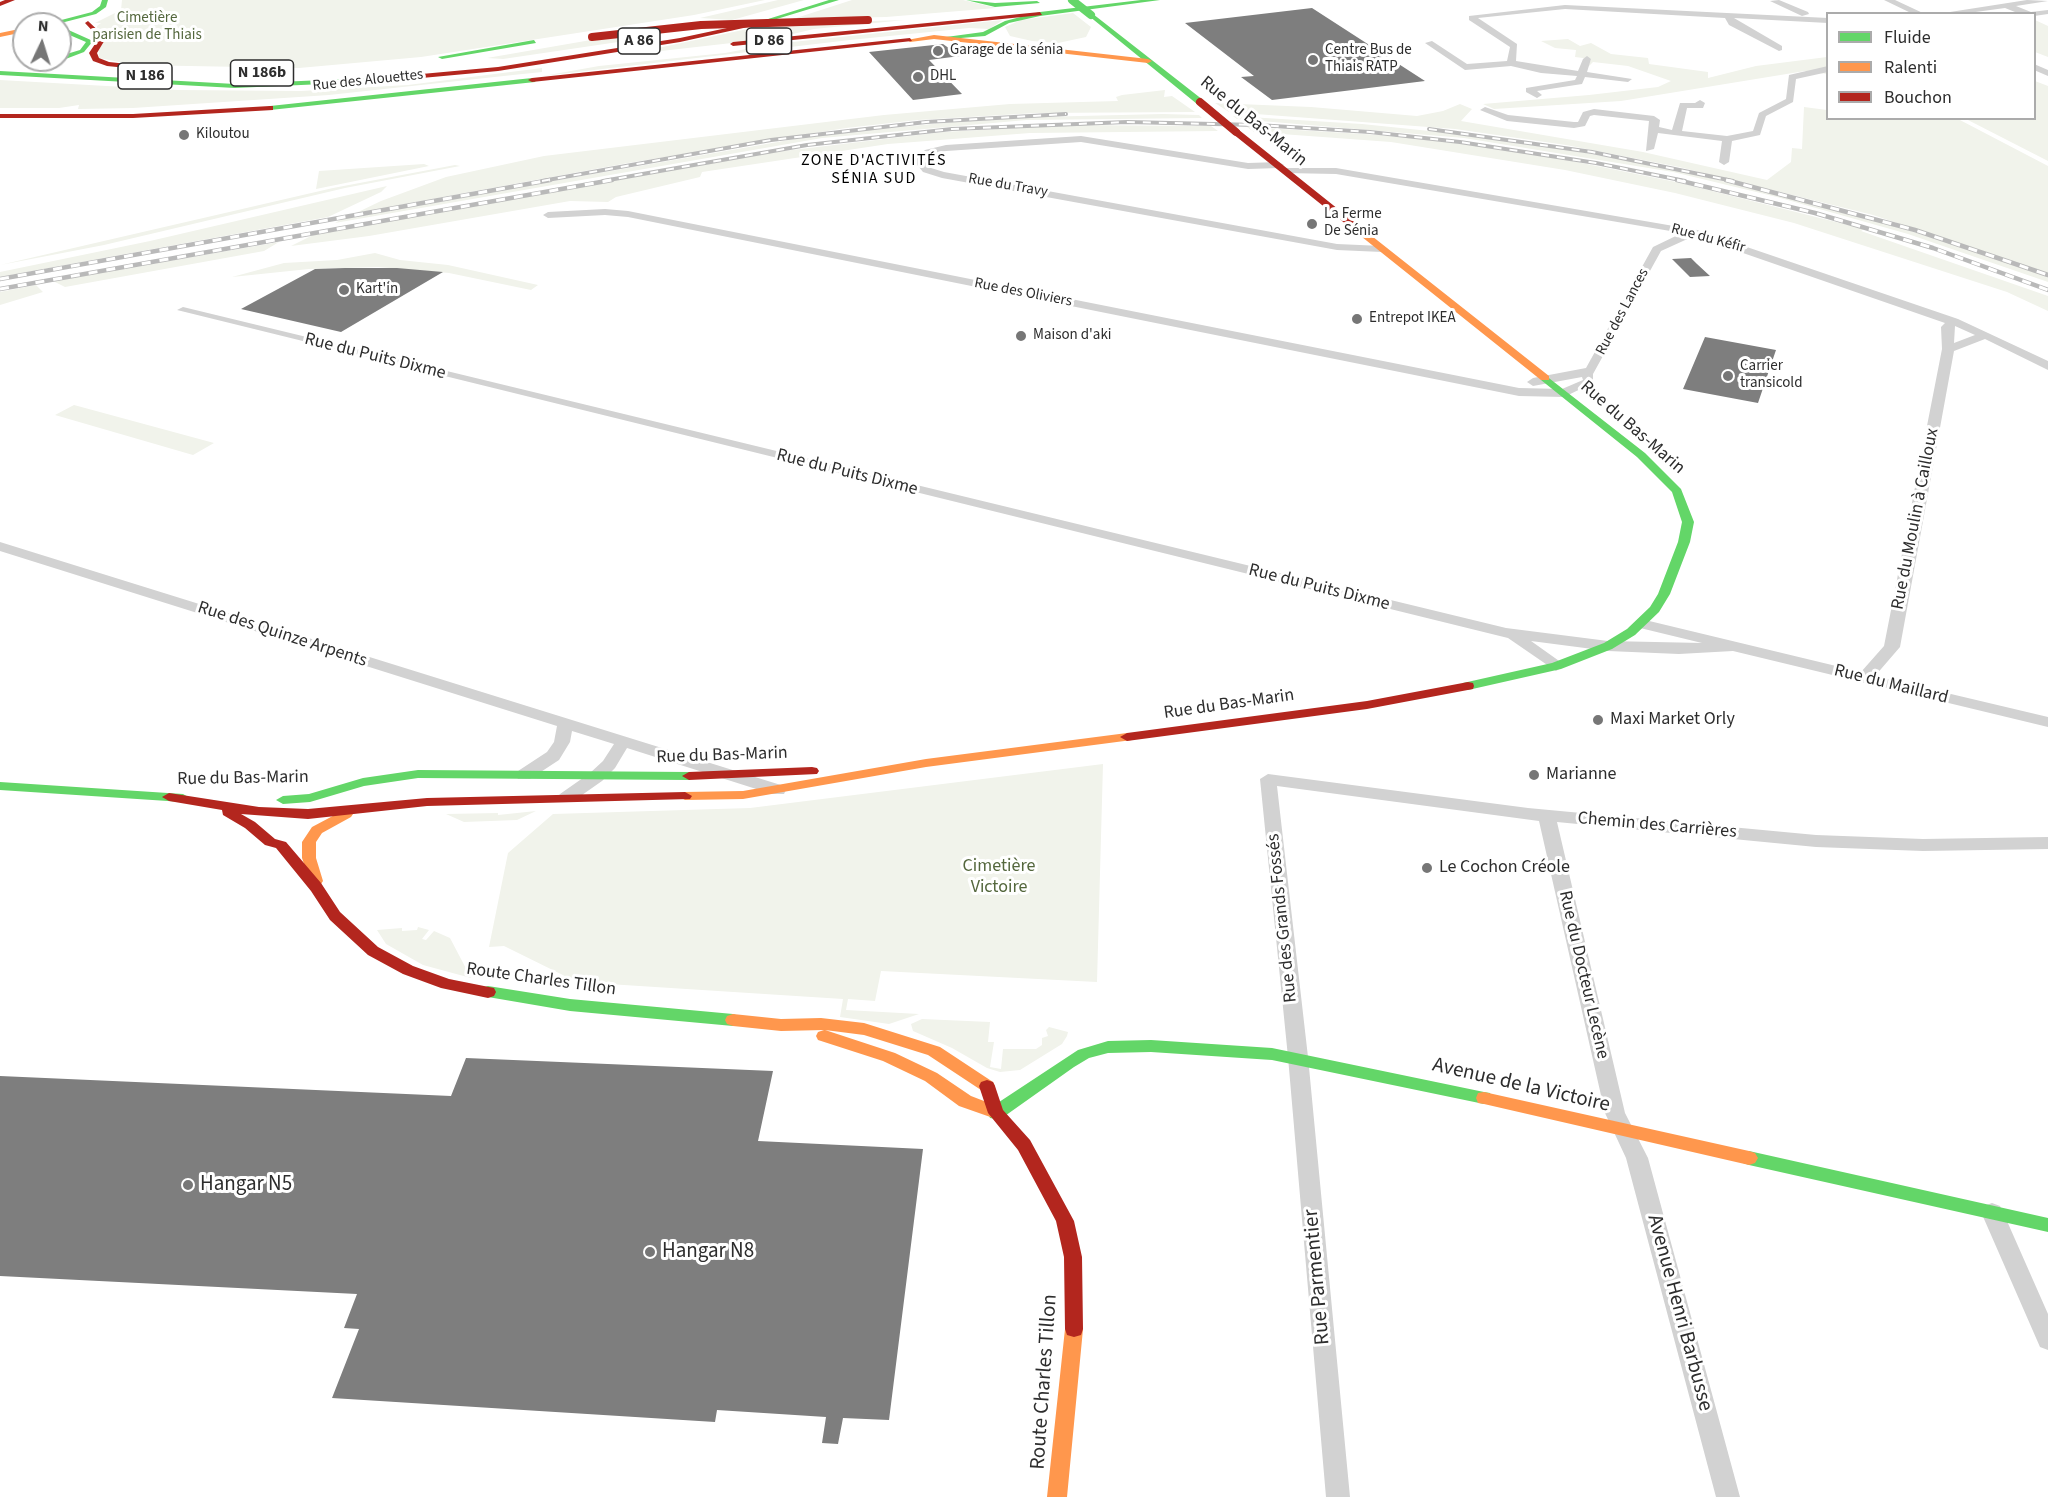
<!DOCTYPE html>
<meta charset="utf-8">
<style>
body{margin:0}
#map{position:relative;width:2048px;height:1497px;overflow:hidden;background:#fff;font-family:"Source Sans 3",sans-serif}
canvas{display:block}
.legend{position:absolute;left:1826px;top:12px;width:210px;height:108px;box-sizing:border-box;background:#fff;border:2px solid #ababab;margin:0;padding:8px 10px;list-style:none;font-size:18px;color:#2d2d2d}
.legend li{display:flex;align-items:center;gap:12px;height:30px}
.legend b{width:30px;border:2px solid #ababab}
.north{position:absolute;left:12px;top:12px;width:60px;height:60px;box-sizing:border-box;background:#fff;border:2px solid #ababab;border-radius:50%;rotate:4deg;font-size:16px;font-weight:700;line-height:24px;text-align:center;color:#2d2d2d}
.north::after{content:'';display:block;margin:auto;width:21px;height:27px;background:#767676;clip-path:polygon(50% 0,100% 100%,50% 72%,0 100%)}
</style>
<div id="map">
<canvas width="2048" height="1497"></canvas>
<ul class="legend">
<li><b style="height:8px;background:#63d668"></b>Fluide</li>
<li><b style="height:8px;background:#ff974d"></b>Ralenti</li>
<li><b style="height:8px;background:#b3261e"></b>Bouchon</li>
</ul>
<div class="north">N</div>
</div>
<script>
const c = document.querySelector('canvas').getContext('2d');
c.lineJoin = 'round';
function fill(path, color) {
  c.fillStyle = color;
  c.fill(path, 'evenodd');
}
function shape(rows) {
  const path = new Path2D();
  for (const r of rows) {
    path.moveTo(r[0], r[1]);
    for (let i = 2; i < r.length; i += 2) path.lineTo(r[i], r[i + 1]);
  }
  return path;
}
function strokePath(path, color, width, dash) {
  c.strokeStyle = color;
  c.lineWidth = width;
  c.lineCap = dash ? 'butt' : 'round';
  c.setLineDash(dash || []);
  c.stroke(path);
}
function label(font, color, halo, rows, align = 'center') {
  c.font = font + ' "Source Sans 3",sans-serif';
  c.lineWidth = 6;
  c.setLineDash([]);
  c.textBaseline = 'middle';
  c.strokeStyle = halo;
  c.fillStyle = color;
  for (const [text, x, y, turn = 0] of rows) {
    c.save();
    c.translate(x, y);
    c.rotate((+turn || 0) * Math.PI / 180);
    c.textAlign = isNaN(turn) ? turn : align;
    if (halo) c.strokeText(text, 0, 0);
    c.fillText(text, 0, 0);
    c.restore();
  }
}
fill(shape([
 [122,0,765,0,694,15,421,57,299,68,134,65,99,58,97,26,101,23,95,23,121,10],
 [778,0,804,0,732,20,700,18],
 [852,0,963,0,996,8,886,17,793,19],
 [1073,13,1091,27,1086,37,1058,43,1032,41,1010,36,1005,27,1021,20],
 [905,20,814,29,776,38,661,51,653,49,771,24],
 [1003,20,989,29,969,28,850,40,543,76,599,66,725,53,773,44],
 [2035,20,2048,26,2048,57,2035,52],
 [614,36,652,37,503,59,487,58],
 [1568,39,1580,46,1591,43,1611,54,1648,58,1649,64,1708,72,1708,78,1756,66,1827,57,1827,74,1805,71,1621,101,1494,109,1483,104,1589,95,1658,87,1671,81,1628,66,1593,62,1588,67,1591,59,1575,57,1576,50,1555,48,1541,41],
 [542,68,542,72,513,75,329,95,133,108,78,109,79,105,59,108,0,108,0,80,178,90,301,91,408,85],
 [2035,81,2048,86,2048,161,1966,119,2034,118],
 [1165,90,1164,97,1172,96,1195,112,1036,113,918,120,846,128,628,163,356,213,381,201,446,177,544,156,884,115,1010,104,1118,101,1116,97,1122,95],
 [1215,103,1311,107,1417,116,1443,111,1460,104,1472,109,1461,121,1643,152,1767,180,1791,162,1792,148,1802,149,1804,107,1827,110,1828,118,1958,119,2048,166,2048,274,1873,215,1679,167,1566,145,1455,129,1229,112],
 [1163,114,1199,115,1202,118,1027,120,822,138,335,223,342,219,455,198,818,135,995,118],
 [1233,116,1362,124,1468,135,1548,146,1678,170,1871,218,2033,271,2048,277,2048,282,1908,234,1777,197,1673,172,1464,138,1237,119],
 [1071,125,1211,126,1218,131,1030,133,888,144,702,172,700,177,616,197,608,202,570,201,369,236,291,246,315,234,767,153,943,132],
 [1247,127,1380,135,1465,144,1567,160,1676,182,1864,229,1861,231,2048,296,2048,311,2007,292,1794,223,1675,193,1565,170,1391,142,1254,132],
 [424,164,429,166,316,189,319,171],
 [455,165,460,166,345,188,104,245,0,265,333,188],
 [387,186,381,192,328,217,0,277,0,272,150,241],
 [279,242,264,251,65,287,53,281],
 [375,253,400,260,448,265,538,285,531,290,449,273,378,267,309,269,232,277,284,263,337,260],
 [36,285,43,292,0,305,0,292],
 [74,405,214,443,193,455,55,415],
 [1103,764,1097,982,881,971,875,1001,848,999,846,1010,919,1014,889,1024,840,1017,843,999,577,982,504,946,489,947,508,853,553,814,750,808],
 [536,811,517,820,464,822,446,814,498,813,498,815],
 [418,927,429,930,422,939,426,940,434,931,450,938,471,978,423,965,386,944,377,930,402,928,402,931,417,930],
 [922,1019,990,1022,988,1042,994,1042,990,1067,1001,1069,1003,1049,1036,1049,1042,1045,1042,1038,1048,1036,1046,1030,1049,1027,1068,1032,1067,1036,1062,1044,1020,1070,1000,1072,987,1068,952,1048,913,1031,911,1024]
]), '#f1f3eb');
fill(shape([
 [1312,8,1425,81,1272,100,1241,77,1254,76,1185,23],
 [943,44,960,56,929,60,962,94,913,100,869,52],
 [1691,258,1697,264,1710,276,1690,277,1672,259],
 [345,268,397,268,443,272,341,332,241,309,315,269],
 [1705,337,1776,350,1758,403,1683,389],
 [466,1058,773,1071,758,1141,923,1149,889,1420,843,1418,838,1444,822,1443,826,1417,717,1410,715,1422,332,1398,359,1329,344,1328,357,1294,0,1276,0,1076,451,1096]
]), '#7e7e7e');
fill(shape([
 [1779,0,1808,12,1809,14,1802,16,1770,1,1779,0],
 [1884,0,1895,0,1925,14,1913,14,1884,0],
 [2027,0,2048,1,2016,6,2031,12,2048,10,2048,14,2034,16,2034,14,2020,14,2005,8,1961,14,1950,12,2027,0],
 [1565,5,1828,18,1828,23,1734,18,1782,46,1782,50,1779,51,1729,25,1725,18,1565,9,1478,18,1517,44,1516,61,1578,71,1583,59,1587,56,1591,59,1587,72,1632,79,1628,82,1585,77,1582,84,1537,91,1542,95,1537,98,1526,92,1526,88,1575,80,1577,76,1541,73,1511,66,1465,70,1425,43,1432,41,1467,64,1507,61,1510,47,1469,20,1469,16,1565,5],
 [2034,64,2048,70,2048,76,2034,70,2034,64],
 [1828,66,1828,72,1796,79,1793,102,1766,116,1760,135,1732,141,1729,162,1724,165,1719,162,1722,141,1658,133,1654,149,1646,151,1649,121,1594,115,1590,116,1585,126,1574,128,1507,121,1480,110,1485,107,1508,115,1574,122,1578,122,1583,112,1594,109,1654,116,1660,120,1659,127,1672,130,1680,103,1695,103,1700,100,1705,103,1703,108,1687,108,1682,131,1727,136,1753,131,1759,113,1786,99,1789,75,1828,66],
 [1081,136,1248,163,1279,162,1284,165,1279,168,1248,169,1081,142,946,151,931,154,924,161,931,168,944,172,1337,244,1382,246,1387,249,1382,252,1337,250,942,178,923,172,914,161,925,150,946,145,1081,136],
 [1281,168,1336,168,1697,230,1958,319,2048,361,2048,370,1985,339,1954,351,1900,647,1875,676,2048,717,2048,727,1733,651,1679,654,1608,651,1531,641,1562,663,1564,666,1556,671,1508,638,177,310,183,307,1506,628,1608,641,1702,643,1636,627,1633,624,1641,619,1861,672,1884,646,1942,349,1941,327,1945,323,1694,236,1661,251,1593,374,1593,383,1564,397,1519,396,628,217,605,215,548,218,543,215,548,212,605,209,628,211,1519,388,1562,389,1583,380,1582,377,1533,386,1527,382,1533,378,1586,368,1653,247,1682,233,1336,174,1285,173,1280,170,1281,168],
 [1955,326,1975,335,1954,343,1955,326],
 [0,542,784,786,786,790,784,794,772,794,627,748,615,768,602,781,572,802,560,802,557,798,560,794,590,773,603,761,614,744,572,731,570,742,559,760,530,779,518,779,516,775,518,771,547,752,554,742,557,726,0,551,0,542],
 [1268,774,1528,808,1816,835,1923,839,2048,837,2048,849,1923,851,1816,847,1557,822,1625,1113,1648,1158,1740,1497,1716,1497,1626,1158,1605,1113,1539,821,1277,786,1308,1057,1350,1497,1326,1497,1288,1057,1260,779,1268,774],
 [1992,1203,2000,1206,2003,1212,2048,1314,2048,1350,2040,1347,1981,1212,1984,1206,1992,1203]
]), '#d2d2d2');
fill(shape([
 [102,0,108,0,106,7,96,14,57,24,46,24,92,12,100,6,102,0],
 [829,0,839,0,757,25,752,24,829,0],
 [966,0,995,3,1037,1,1040,3,995,7,966,0],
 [1141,0,1160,0,1040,16,1009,23,985,36,949,39,946,37,983,32,1005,21,1040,12,1141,0],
 [1089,14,1093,14,1203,100,1203,104,1197,104,1089,16,1089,14],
 [60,27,64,28,93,41,84,52,63,60,59,60,60,56,80,50,86,42,60,31,60,27],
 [534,40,536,43,442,59,438,57,534,40],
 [0,71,235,84,389,77,393,79,389,81,235,88,0,75,0,71],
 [532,78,536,80,535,82,270,110,266,108,270,106,532,78],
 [1545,375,1645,453,1681,489,1694,522,1690,542,1670,594,1659,612,1635,635,1612,649,1561,669,1468,690,1463,689,1462,686,1463,683,1552,663,1604,643,1627,629,1650,607,1658,594,1678,542,1682,522,1672,492,1637,457,1541,380,1541,376,1545,375],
 [418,770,689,772,696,776,689,780,418,778,364,786,310,802,283,804,276,800,283,796,309,794,363,778,418,770],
 [0,782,183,794,190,798,183,802,0,790,0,782],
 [488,986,570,999,733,1014,739,1016,741,1020,739,1024,733,1026,570,1011,482,996,480,992,482,988,488,986],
 [1151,1040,1272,1048,1484,1092,1490,1093,1492,1098,1490,1103,1484,1104,1272,1060,1151,1052,1108,1053,1089,1058,1074,1067,1002,1118,996,1119,990,1118,988,1113,990,1108,1078,1050,1108,1041,1151,1040],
 [1749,1151,2048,1218,2048,1232,1749,1165,1743,1163,1740,1158,1743,1153,1749,1151]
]), '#63d668');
fill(shape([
 [24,28,24,32,0,37,0,33,24,28],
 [934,35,1148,59,1152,61,1148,63,934,39,910,42,907,40,934,35],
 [1357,229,1363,229,1549,376,1549,380,1541,380,1357,233,1357,229],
 [1127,733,1134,737,1132,740,926,767,743,799,685,800,678,796,685,792,743,791,926,759,1127,733],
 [346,809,353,814,351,817,322,833,316,842,316,858,323,881,321,884,316,886,311,884,302,858,302,842,312,827,346,809],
 [733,1014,781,1019,821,1018,864,1023,940,1047,993,1082,995,1086,993,1090,987,1092,981,1090,928,1055,864,1035,825,1030,895,1053,937,1073,971,1096,1002,1108,1004,1113,1002,1118,996,1119,959,1106,925,1081,883,1061,818,1040,816,1036,818,1032,824,1030,781,1031,733,1026,727,1024,725,1020,727,1016,733,1014],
 [1484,1092,1749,1151,1755,1153,1758,1158,1755,1163,1749,1165,1484,1104,1478,1103,1476,1098,1478,1093,1484,1092],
 [1074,1321,1081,1323,1083,1329,1067,1497,1047,1497,1065,1329,1067,1323,1074,1321]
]), '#ff974d');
fill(shape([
 [5,0,15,0,0,6,0,2,5,0],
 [1040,12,1042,15,733,46,730,44,733,42,1040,12],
 [88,21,106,38,97,53,99,58,109,62,137,65,137,69,107,66,93,61,89,53,99,38,85,23,88,21],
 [755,22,757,25,680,42,498,71,389,81,385,79,389,77,498,67,680,38,755,22],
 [910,38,912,41,532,82,528,80,532,78,910,38],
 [270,106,273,106,273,110,133,118,0,118,0,114,133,114,270,106],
 [1233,130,1239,130,1363,229,1363,233,1357,233,1233,134,1233,130],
 [1468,682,1473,683,1474,686,1473,689,1367,709,1127,741,1120,737,1127,733,1367,701,1468,682],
 [812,767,817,768,819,771,817,774,689,780,682,776,689,772,812,767],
 [685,792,692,796,690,799,427,806,308,819,241,814,255,822,275,839,286,842,321,883,340,912,378,947,413,966,449,979,494,988,496,992,494,996,488,998,441,988,403,974,368,955,330,920,311,891,276,848,265,845,245,828,223,815,222,810,169,801,162,797,169,793,259,807,308,809,427,798,685,792],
 [987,1080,993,1082,995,1086,1003,1110,1030,1140,1074,1221,1082,1257,1083,1329,1081,1335,1074,1337,1067,1335,1065,1329,1064,1257,1056,1221,1018,1150,988,1113,979,1086,981,1082,987,1080]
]), '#b3261e');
const railFar1 = shape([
 [1429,129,1592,152,1733,181],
 [542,181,771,140,926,122,1066,114],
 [603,181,807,145,952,129,1127,122,1257,125,1370,132,1460,142,1596,163,1685,181]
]);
const rail = shape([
 [1677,180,1815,213,1933,248,2048,290],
 [1726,180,1915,230,2048,275],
 [0,279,550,180],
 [0,289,612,180]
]);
strokePath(railFar1, '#b9b9b9', 4);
strokePath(rail, '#b9b9b9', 4.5);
strokePath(railFar1, '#fff', 2, [8]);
strokePath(rail, '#fff', 3, [9]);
strokePath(shape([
 [1072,0,1091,15]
]), '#63d668', 8);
strokePath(shape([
 [592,37,701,25,868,20],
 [1200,102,1236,132]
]), '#b3261e', 8);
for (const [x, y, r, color] of [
 [938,51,6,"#767676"],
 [1313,60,6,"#767676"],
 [918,77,6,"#767676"],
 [184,135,6,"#767676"],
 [1312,224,6,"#767676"],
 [344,290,6,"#767676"],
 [1357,319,6,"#767676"],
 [1021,336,6,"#767676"],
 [1728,376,6,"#767676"],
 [1598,720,6,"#767676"],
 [1534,775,6,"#767676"],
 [1427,868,6,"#767676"],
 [188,1185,6,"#767676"],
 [650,1252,6,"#767676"]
]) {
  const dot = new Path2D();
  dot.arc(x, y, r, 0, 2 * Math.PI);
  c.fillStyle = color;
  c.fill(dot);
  strokePath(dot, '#fff', 2);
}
label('15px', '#54673d', '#fff', [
 ["Cimetière",147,19],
 ["parisien de Thiais",147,36]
]);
label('15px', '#2d2d2d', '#fff', [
 ["Garage de la sénia",950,51],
 ["Centre Bus de",1325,51],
 ["Thiais RATP",1325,68],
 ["DHL",930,77],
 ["Kiloutou",196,135],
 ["La Ferme",1324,215],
 ["De Sénia",1324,232],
 ["Kart'in",356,290],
 ["Entrepot IKEA",1369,319],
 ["Maison d'aki",1033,336],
 ["Carrier",1740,367],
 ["transicold",1740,384]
], 'left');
label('15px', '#2d2d2d', '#fff', [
 ["Rue des Alouettes",368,81,-6],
 ["Rue du Travy",1008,186,10],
 ["Rue du Kéfir",1708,239,15],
 ["Rue des Oliviers",1023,293,11],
 ["Rue des Lances",1623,312,-62]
]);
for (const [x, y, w] of [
 [639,41,42],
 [769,41,45],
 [262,73,63],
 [145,76,54]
]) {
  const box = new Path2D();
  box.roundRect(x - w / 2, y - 13, w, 26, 4.5);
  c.fillStyle = '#fff';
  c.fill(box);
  strokePath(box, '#2d2d2d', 1.5);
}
label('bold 16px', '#2d2d2d', null, [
 ["A 86",639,41],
 ["D 86",769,41],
 ["N 186b",262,73],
 ["N 186",145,76]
]);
c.letterSpacing = '1.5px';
label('16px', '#000', '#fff', [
 ["ZONE D'ACTIVITÉS",874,161],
 ["SÉNIA SUD",874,179]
]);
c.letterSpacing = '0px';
label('18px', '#2d2d2d', '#fff', [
 ["Rue du Bas-Marin",1253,122,39],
 ["Rue du Puits Dixme",375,357,14],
 ["Rue du Bas-Marin",1632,428,41],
 ["Rue du Puits Dixme",847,473,14],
 ["Rue du Moulin à Cailloux",1916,519,-79],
 ["Rue du Puits Dixme",1319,588,14],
 ["Rue des Quinze Arpents",282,635,18],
 ["Rue du Maillard",1891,685,14],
 ["Rue du Bas-Marin",1229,705,-8],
 ["Rue du Bas-Marin",722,756,-2],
 ["Rue du Bas-Marin",243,779,-1],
 ["Chemin des Carrières",1657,826,5],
 ["Rue des Grands Fossés",1283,918,-96],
 ["Rue du Docteur Lecène",1583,975,77],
 ["Route Charles Tillon",541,980,8]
]);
label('18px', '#2d2d2d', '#fff', [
 ["Maxi Market Orly",1610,720],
 ["Marianne",1546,775],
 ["Le Cochon Créole",1439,868]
], 'left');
label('18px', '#54673d', '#fff', [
 ["Cimetière",999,867],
 ["Victoire",999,888]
]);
label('21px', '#2d2d2d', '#fff', [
 ["Avenue de la Victoire",1521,1086,13],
 ["Rue Parmentier",1318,1277,-95],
 ["Avenue Henri Barbusse",1679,1313,75],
 ["Route Charles Tillon",1045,1382,-86]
]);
label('21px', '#2d2d2d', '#fff', [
 ["Hangar N5",200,1185],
 ["Hangar N8",662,1252]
], 'left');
</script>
